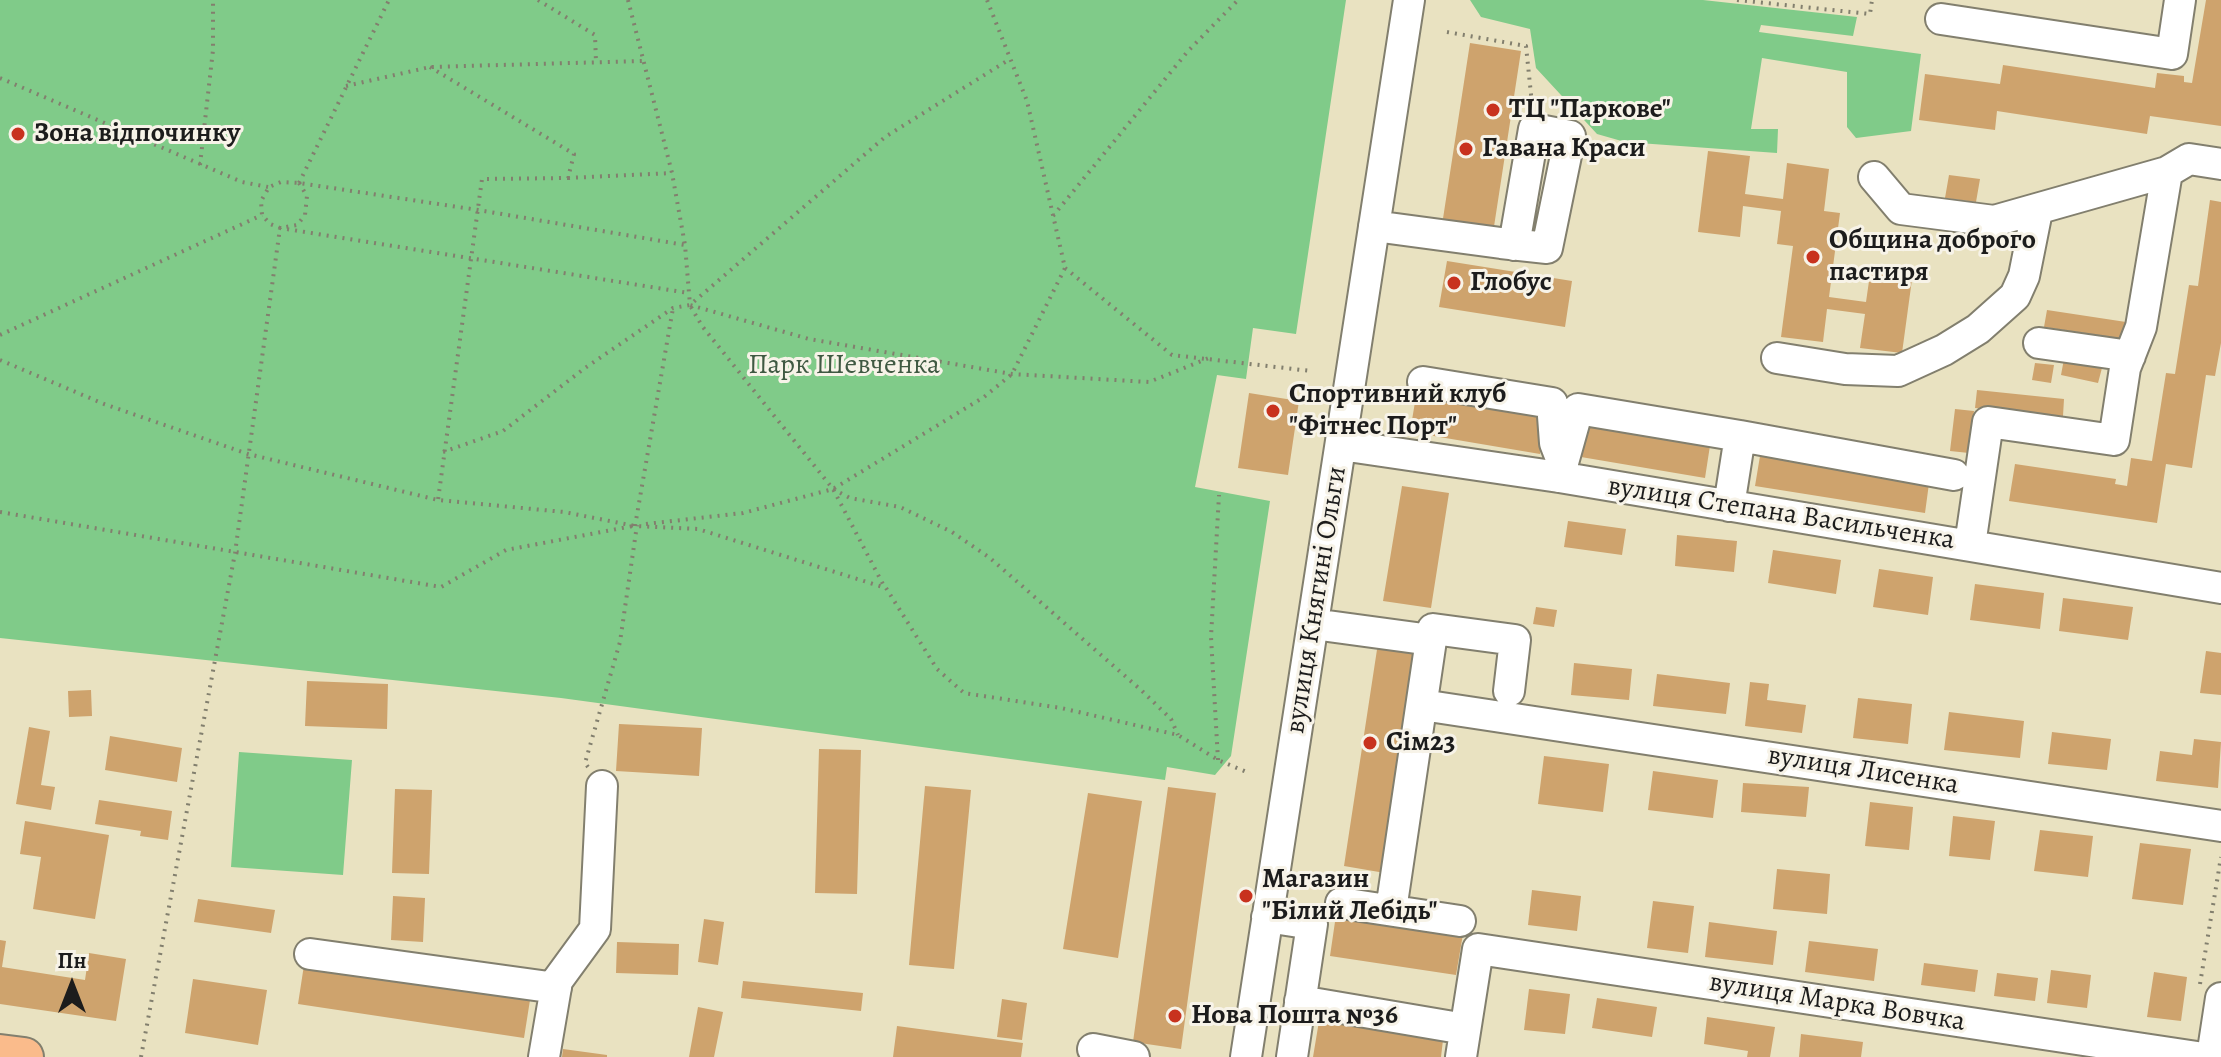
<!DOCTYPE html>
<meta charset="utf-8">
<style>
body{margin:0}
#map{position:relative;width:2221px;height:1057px;overflow:hidden;background:#e9e2c1;font-family:Alegreya,serif}
canvas{display:block}
.north{position:absolute;left:32px;top:945px;width:80px;height:80px;-webkit-text-stroke:6px #f7f3e8;paint-order:stroke;rotate:0deg;font-size:22px;font-weight:700;line-height:32px;text-align:center;color:#1c1c1c}
.north::after{content:'';display:block;margin:auto;width:28px;height:36px;background:#1c1c1c;clip-path:polygon(50% 0,100% 100%,50% 72%,0 100%)}
</style>
<div id="map">
<canvas width="2221" height="1057"></canvas>
<div class="north">Пн</div>
</div>
<script>
const c = document.querySelector('canvas').getContext('2d');
c.lineJoin = 'round';
function fill(path, color) {
  c.fillStyle = color;
  c.fill(path, 'evenodd');
}
function shape(rows) {
  const path = new Path2D();
  for (const r of rows) {
    path.moveTo(r[0], r[1]);
    for (let i = 2; i < r.length; i += 2) path.lineTo(r[i], r[i + 1]);
  }
  return path;
}
function strokePath(path, color, width, dash) {
  c.strokeStyle = color;
  c.lineWidth = width;
  c.lineCap = dash ? 'butt' : 'round';
  c.setLineDash(dash || []);
  c.stroke(path);
}
function label(font, color, halo, rows, align = 'center') {
  c.font = font + ' Alegreya,serif';
  c.lineWidth = 6;
  c.setLineDash([]);
  c.textBaseline = 'middle';
  c.strokeStyle = halo;
  c.fillStyle = color;
  for (const [text, x, y, turn = 0] of rows) {
    c.save();
    c.translate(x, y);
    c.rotate((+turn || 0) * Math.PI / 180);
    c.textAlign = isNaN(turn) ? turn : align;
    if (halo) c.strokeText(text, 0, 0);
    c.fillText(text, 0, 0);
    c.restore();
  }
}
fill(shape([
 [0,0,1346,0,1296,334,1253,328,1246,379,1217,375,1195,487,1270,501,1231,756,1215,775,1167,767,1165,780,561,698,0,638],
 [1470,0,1703,0,1857,17,1853,36,1761,25,1759,32,1921,54,1911,131,1856,138,1847,127,1847,72,1762,58,1751,129,1778,129,1777,153,1625,142,1597,134,1536,68,1530,29,1481,17],
 [239,752,352,760,343,875,231,867]
]), '#80cb89');
fill(shape([
 [2206,0,2221,0,2221,126,2150,116,2147,134,1997,111,1995,130,1919,120,1925,74,2000,84,2003,65,2155,88,2157,73,2184,76,2184,82,2192,83],
 [1470,43,1521,51,1493,233,1442,225],
 [1708,151,1750,156,1745,194,1783,199,1787,163,1829,169,1824,211,1840,213,1829,297,1866,302,1871,267,1913,272,1902,353,1860,348,1865,314,1827,309,1823,342,1781,337,1793,246,1777,244,1781,211,1743,206,1740,237,1698,232],
 [1949,175,1980,179,1976,202,1945,198],
 [2210,200,2221,202,2221,343,2215,376,2206,375,2192,468,2166,464,2157,523,2009,501,2015,464,2116,479,2115,484,2127,486,2131,458,2152,461,2166,373,2175,374,2189,285,2198,286],
 [1447,261,1572,281,1565,327,1439,307],
 [2047,310,2126,322,2124,339,2044,327],
 [2064,359,2102,368,2098,383,2061,375],
 [2035,363,2054,365,2051,383,2032,380],
 [1417,390,1547,412,1540,454,1410,432],
 [1977,390,2064,399,2063,416,1975,408],
 [1249,393,1299,401,1288,475,1238,468],
 [1955,409,1974,411,1969,453,1950,451],
 [1587,418,1711,439,1705,478,1581,457],
 [1761,450,1930,476,1925,513,1755,486],
 [1402,486,1449,493,1431,608,1383,601],
 [1568,521,1626,529,1622,555,1564,547],
 [1677,535,1737,541,1734,572,1675,566],
 [1773,550,1841,560,1836,594,1768,583],
 [1879,569,1933,577,1928,615,1873,607],
 [1975,584,2044,593,2040,629,1970,620],
 [2063,598,2133,607,2128,640,2059,631],
 [1536,607,1557,610,1554,627,1533,624],
 [1378,643,1419,649,1385,873,1344,866],
 [2206,651,2221,653,2221,695,2200,693],
 [1574,663,1632,669,1629,700,1571,695],
 [1657,674,1730,683,1726,714,1653,706],
 [307,681,388,684,387,729,305,726],
 [1750,682,1769,684,1767,700,1806,705,1802,733,1745,726],
 [91,690,92,716,69,717,68,691],
 [1858,698,1912,704,1908,744,1853,738],
 [1949,712,2024,721,2020,758,1944,750],
 [619,724,702,728,699,776,616,771],
 [29,727,50,731,41,785,55,787,51,810,16,804],
 [2052,732,2111,739,2107,770,2048,764],
 [110,736,182,748,177,782,105,770],
 [2194,739,2221,742,2218,788,2156,781,2160,751,2192,755],
 [819,749,861,750,857,894,815,893],
 [1544,756,1609,764,1603,812,1538,804],
 [1653,771,1718,780,1713,818,1648,810],
 [1743,783,1809,787,1806,817,1741,812],
 [925,786,971,790,954,969,909,965],
 [1168,787,1216,793,1181,1049,1133,1042],
 [395,789,432,790,429,874,392,873],
 [1088,793,1142,801,1118,958,1063,949],
 [99,800,172,811,168,840,140,836,141,831,95,824],
 [1870,802,1913,807,1909,850,1865,846],
 [1953,816,1995,821,1990,860,1949,856],
 [25,821,109,835,95,919,33,909,41,857,20,854],
 [2040,830,2093,836,2088,877,2034,871],
 [2140,843,2191,849,2183,905,2132,899],
 [1777,869,1830,874,1827,914,1773,909],
 [1532,890,1581,896,1577,931,1528,925],
 [393,896,425,898,423,942,391,940],
 [198,899,275,910,271,933,194,922],
 [1653,901,1694,906,1688,953,1647,948],
 [1336,915,1463,934,1456,975,1330,956],
 [704,919,724,922,718,965,698,962],
 [1709,922,1777,931,1773,965,1705,957],
 [0,940,6,941,2,967,85,980,89,953,126,959,116,1021,0,1004],
 [1809,941,1878,949,1874,981,1805,972],
 [617,942,679,944,678,975,616,973],
 [1924,963,1978,970,1975,992,1921,985],
 [304,965,530,1000,524,1038,298,1004],
 [2051,970,2091,975,2087,1008,2047,1003],
 [2154,972,2187,977,2181,1021,2147,1017],
 [1997,973,2038,978,2035,1001,1994,996],
 [193,979,267,990,258,1045,185,1033],
 [743,981,863,993,861,1011,741,998],
 [1529,989,1570,994,1565,1034,1524,1030],
 [1597,998,1657,1007,1652,1037,1592,1028],
 [1002,999,1027,1003,1022,1040,997,1037],
 [698,1007,723,1012,714,1057,689,1057],
 [1707,1017,1775,1027,1770,1057,1747,1057,1748,1051,1704,1044],
 [1319,1021,1443,1040,1441,1057,1313,1057],
 [897,1026,1023,1043,1021,1057,893,1057],
 [1801,1034,1863,1042,1861,1057,1799,1057],
 [563,1049,607,1055,607,1057,562,1057]
]), '#cea36d');
const minor = shape([
 [1941,19,2172,54,2180,0],
 [1874,177,1901,209,1994,221,2167,172],
 [1374,226,1501,243,1547,248,1570,136,1534,129,1514,245],
 [2039,343,2130,356],
 [1777,358,1845,369,1898,371,1944,350,1978,329,2015,296,2024,276,2037,211],
 [1423,382,1552,403,1555,443,1562,461],
 [1341,445,1559,477,2221,588],
 [1559,477,1578,409,1740,436],
 [1729,506,1740,436,1954,475],
 [1970,545,1988,422,2114,440,2125,368,2141,327,2167,172,2189,159,2221,164],
 [1313,624,1431,640,1391,910],
 [1431,640,1433,629,1515,640,1509,691],
 [1422,705,2221,826],
 [1341,903,1460,921],
 [1267,917,1312,924,1292,1057],
 [310,954,556,988],
 [1300,1001,1465,1029],
 [1093,1049,1134,1057],
 [544,1057,557,981,595,929,602,786],
 [1246,1057,1409,0],
 [1461,1057,1478,949,2197,1057],
 [2212,1057,2221,998]
]);
const major = shape([
 [0,1054,24,1057]
]);
strokePath(minor, '#827f6e', 34);
strokePath(major, '#827f6e', 42);
strokePath(shape([
 [538,0,595,35,596,62],
 [628,0,672,173,685,245],
 [1737,0,1870,14,1872,0],
 [1447,32,1526,46,1532,104],
 [430,67,574,154,568,178,482,179,438,500],
 [0,78,242,182,268,187],
 [346,86,430,67,643,61],
 [200,165,213,50,213,0],
 [568,178,672,173],
 [299,183,307,196,305,215,297,225,280,228,270,224,262,215,261,201,269,187,281,182,299,183,478,210,685,245,690,305,809,339,1012,374,1149,382,1209,358],
 [299,183,389,0],
 [1053,216,1188,51,1238,0],
 [1065,268,1172,355,1311,371],
 [691,307,702,326,833,489,885,588],
 [0,335,262,215],
 [0,360,104,404,248,454,438,500,564,512,635,526,698,529,886,588,937,669,964,693,1061,708,1178,735,1218,760,1249,773],
 [443,452,503,431,585,368,673,308,690,305,885,137,1010,59],
 [833,489,850,498,900,507,952,532,990,558,1141,690,1171,719,1178,735],
 [0,512,441,587,506,550,633,526],
 [646,524,743,513,833,489,984,397,1012,374,1065,268,1027,101,987,0],
 [635,526,673,308],
 [1218,760,1211,637,1219,495],
 [588,767,585,763,620,642,637,525],
 [2200,984,2221,857],
 [141,1057,235,553,280,228,689,293]
]), '#827f6e', 4, [2, 6]);
strokePath(minor, '#fff', 30);
strokePath(major, '#fabb8b', 38);
for (const [x, y, r, color] of [
 [1493,110,8,"#c8321e"],
 [18,134,8,"#c8321e"],
 [1466,149,8,"#c8321e"],
 [1813,257,8,"#c8321e"],
 [1454,283,8,"#c8321e"],
 [1273,411,8,"#c8321e"],
 [1370,743,8,"#c8321e"],
 [1246,896,8,"#c8321e"],
 [1175,1016,8,"#c8321e"]
]) {
  const dot = new Path2D();
  dot.arc(x, y, r, 0, 2 * Math.PI);
  c.fillStyle = color;
  c.fill(dot);
  strokePath(dot, '#f7f3e8', 3);
}
label('bold 28px', '#1c1c1c', '#f7f3e8', [
 ["ТЦ \"Паркове\"",1509,110],
 ["Зона відпочинку",34,134],
 ["Гавана Краси",1482,149],
 ["Община доброго",1829,241],
 ["пастиря",1829,273],
 ["Глобус",1470,283],
 ["Спортивний клуб",1289,395],
 ["\"Фітнес Порт\"",1289,427],
 ["Сім23",1386,743],
 ["Магазин",1262,880],
 ["\"Білий Лебідь\"",1262,912],
 ["Нова Пошта №36",1191,1016]
], 'left');
label('28px', '#3f5942', '#f7f3e8', [
 ["Парк Шевченка",844,366]
]);
label('28px', '#1c1c1c', '#f7f3e8', [
 ["вулиця Степана Васильченка",1781,514,9],
 ["вулиця Княгині Ольги",1317,600,-81],
 ["вулиця Лисенка",1863,771,9],
 ["вулиця Марка Вовчка",1837,1003,9]
]);
</script>
